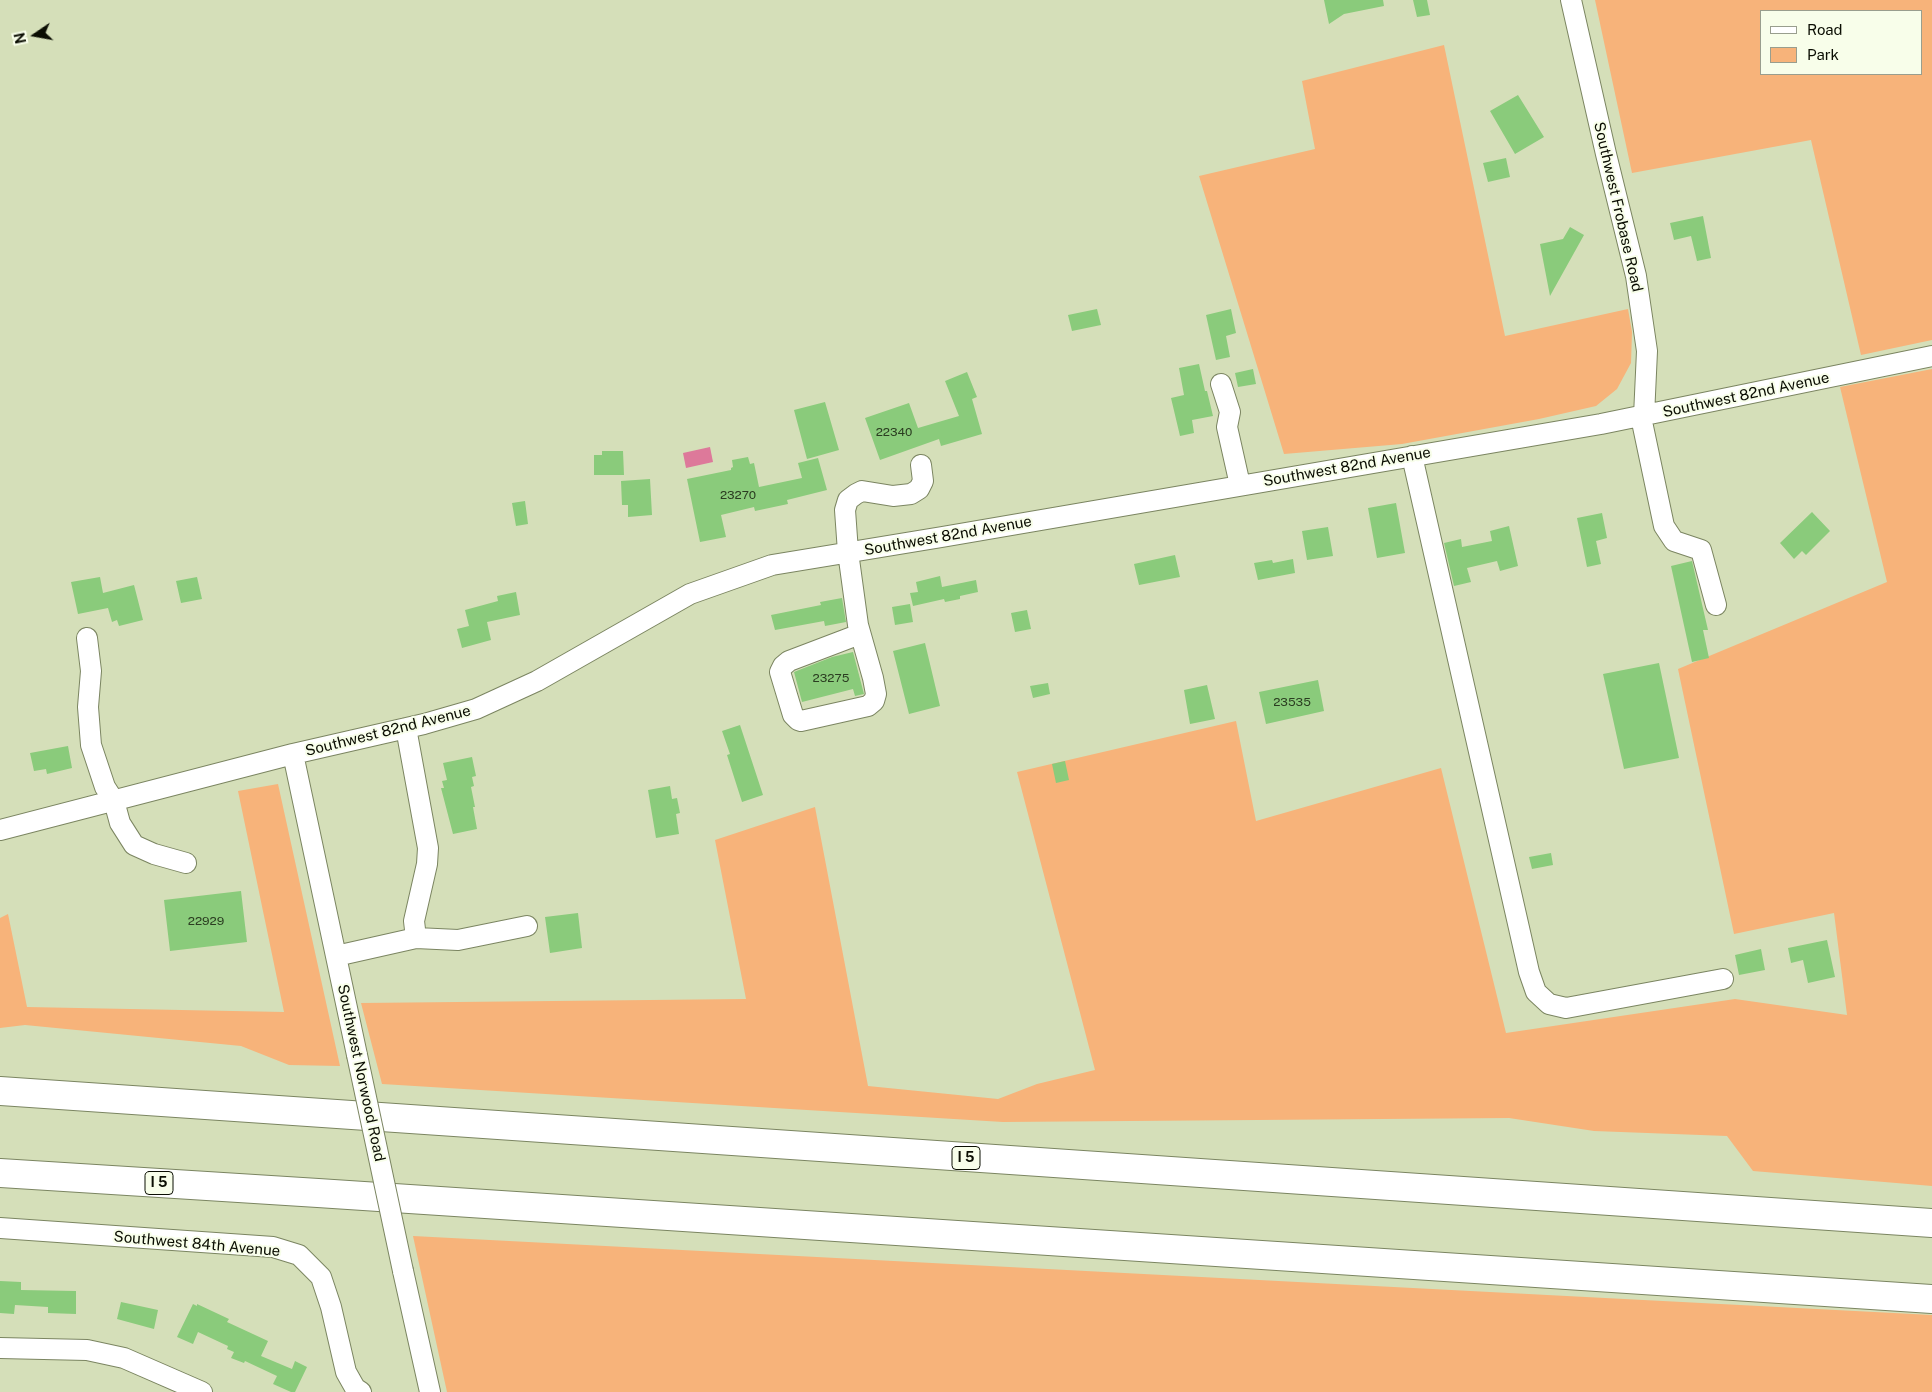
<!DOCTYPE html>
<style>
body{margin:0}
#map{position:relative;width:1932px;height:1392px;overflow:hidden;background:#d5dfb9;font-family:"Public Sans",sans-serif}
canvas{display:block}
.legend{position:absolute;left:1760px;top:10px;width:162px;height:65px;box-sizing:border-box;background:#f8feea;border:1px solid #999e8e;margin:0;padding:6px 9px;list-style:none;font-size:15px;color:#0b0e03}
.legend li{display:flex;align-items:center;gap:10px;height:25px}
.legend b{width:25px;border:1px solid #999e8e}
.north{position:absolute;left:10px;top:10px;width:50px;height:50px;-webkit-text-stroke:4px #f8feea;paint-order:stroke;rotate:258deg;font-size:14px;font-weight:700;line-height:20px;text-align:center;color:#0b0e03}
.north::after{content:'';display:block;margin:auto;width:18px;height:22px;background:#0b0e03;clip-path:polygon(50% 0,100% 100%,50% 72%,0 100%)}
</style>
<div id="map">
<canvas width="1932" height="1392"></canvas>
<ul class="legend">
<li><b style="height:6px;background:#fff"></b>Road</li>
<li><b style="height:14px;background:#f7b37a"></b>Park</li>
</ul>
<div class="north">N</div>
</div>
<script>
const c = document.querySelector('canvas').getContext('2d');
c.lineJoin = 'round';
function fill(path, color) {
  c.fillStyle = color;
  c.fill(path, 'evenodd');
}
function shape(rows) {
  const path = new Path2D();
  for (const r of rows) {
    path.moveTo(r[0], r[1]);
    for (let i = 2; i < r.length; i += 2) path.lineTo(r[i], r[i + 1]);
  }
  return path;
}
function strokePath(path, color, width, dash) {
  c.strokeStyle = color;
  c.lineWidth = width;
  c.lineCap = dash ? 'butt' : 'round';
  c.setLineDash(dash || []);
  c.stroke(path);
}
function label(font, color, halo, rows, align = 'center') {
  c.font = font + ' "Public Sans",sans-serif';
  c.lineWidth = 4;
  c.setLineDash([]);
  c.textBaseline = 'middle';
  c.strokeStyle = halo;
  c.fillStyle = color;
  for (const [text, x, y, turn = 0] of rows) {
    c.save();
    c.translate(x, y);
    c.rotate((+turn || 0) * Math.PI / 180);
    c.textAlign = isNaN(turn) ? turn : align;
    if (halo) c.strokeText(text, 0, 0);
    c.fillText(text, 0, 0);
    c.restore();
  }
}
fill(shape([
 [1595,0,1932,0,1932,340,1861,355,1811,140,1632,173],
 [1761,11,1921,11,1921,74,1761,74],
 [1444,45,1505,336,1628,309,1632,332,1631,363,1617,389,1596,406,1539,419,1402,444,1284,454,1199,176,1315,149,1302,81],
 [1932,369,1932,1186,1753,1171,1727,1136,1594,1131,1509,1118,1003,1122,382,1084,361,1003,746,999,715,840,815,807,868,1086,998,1099,1037,1084,1095,1070,1017,772,1236,721,1256,821,1441,768,1506,1033,1735,999,1847,1015,1834,913,1734,934,1678,669,1887,582,1840,387],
 [278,784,340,1066,289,1065,241,1046,25,1025,0,1028,0,918,8,914,27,1007,284,1012,238,791],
 [413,1236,1932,1315,1932,1392,447,1392]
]), '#f7b37a');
fill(shape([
 [710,447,713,462,686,468,683,453]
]), '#dd799a');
fill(shape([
 [1324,0,1383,0,1384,6,1344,14,1329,24],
 [1413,0,1427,0,1430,15,1417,17],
 [1518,95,1544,137,1515,154,1490,111],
 [1506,158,1510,177,1488,182,1483,163],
 [1703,216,1711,258,1697,261,1691,236,1674,240,1670,223],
 [1570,227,1584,235,1550,296,1540,244,1563,239],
 [1097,309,1101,325,1072,331,1068,315],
 [1231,309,1236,333,1226,336,1230,357,1216,360,1206,315],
 [1199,364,1205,391,1207,391,1213,416,1192,420,1194,433,1180,436,1171,398,1184,395,1179,368],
 [1253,369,1256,384,1238,387,1235,373],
 [967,372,977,397,972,399,982,434,941,446,939,439,880,460,865,418,909,403,918,428,959,416,945,381],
 [825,402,839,450,807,459,794,410],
 [602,451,623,451,624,475,594,475,594,455,602,455],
 [748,457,750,464,754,463,759,487,802,478,798,463,818,458,827,490,787,500,788,504,755,511,754,507,721,515,726,537,700,542,687,479,731,470,731,468,733,467,732,460],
 [650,479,652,515,628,517,628,505,622,505,621,481],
 [525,501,528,524,516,526,512,503],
 [1396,503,1405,553,1377,558,1368,508],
 [1812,512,1830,531,1806,555,1802,551,1794,559,1780,543],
 [1602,513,1607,538,1596,541,1601,564,1587,567,1577,518],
 [1509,526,1518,566,1500,571,1497,561,1467,568,1471,582,1454,586,1444,543,1461,539,1462,547,1492,541,1490,531],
 [1328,527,1333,556,1307,560,1302,531],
 [1175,555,1180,577,1139,585,1134,564],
 [1293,559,1295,573,1258,580,1254,563,1272,560,1273,563],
 [1692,561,1708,630,1703,630,1709,658,1692,662,1671,566],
 [940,576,942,587,976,580,978,592,960,596,960,599,945,602,944,599,913,606,910,593,918,592,916,582],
 [100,577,103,593,134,585,143,620,119,626,117,620,112,622,108,608,78,614,71,582],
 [197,577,202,599,181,603,176,581],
 [516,592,520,615,487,622,491,640,462,648,457,629,469,626,465,610,498,601,497,596],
 [842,598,846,622,825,626,824,621,775,630,771,615,821,605,820,602],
 [910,604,913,622,895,625,892,607],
 [1027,610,1031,629,1015,632,1011,613],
 [925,643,940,706,909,714,893,651],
 [853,652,864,694,855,696,853,689,802,702,794,672,832,657],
 [1659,663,1679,758,1624,769,1603,674],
 [1318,680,1324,711,1266,724,1259,692],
 [1048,683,1050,694,1033,698,1030,686],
 [1207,685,1215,719,1190,724,1184,690],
 [740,725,763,795,742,802,727,755,730,754,722,731],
 [68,746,72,768,47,774,46,769,34,771,30,753],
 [472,757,476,776,472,777,474,786,471,787,475,807,473,807,477,829,453,834,441,788,444,788,442,781,447,780,443,763],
 [1065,761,1069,780,1056,783,1052,764],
 [670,786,672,799,677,798,680,813,676,814,679,834,656,838,648,790],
 [1551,853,1553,865,1532,869,1529,857],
 [241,891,247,942,170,951,164,900],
 [578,913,582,948,550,953,545,917],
 [1827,940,1835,977,1808,983,1803,960,1791,963,1788,948],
 [1761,949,1765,970,1739,975,1735,955],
 [0,1281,21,1282,21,1290,76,1291,76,1314,48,1313,48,1307,15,1305,14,1314,0,1313],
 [121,1302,158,1310,154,1329,117,1319],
 [193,1304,197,1306,197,1304,229,1319,227,1322,268,1341,261,1356,292,1369,295,1361,307,1367,295,1392,291,1392,273,1384,277,1376,245,1361,244,1363,231,1358,234,1352,227,1349,228,1346,198,1332,193,1344,177,1337]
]), '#8acb7b');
const minor = shape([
 [1571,0,1606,154,1636,276,1647,351,1644,416],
 [1221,384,1230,412,1227,427,1240,485],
 [1641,417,1664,526,1674,541,1701,550,1716,605],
 [1412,456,1529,972,1536,992,1549,1004,1566,1008,1723,979],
 [860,634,789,661,783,666,780,672,793,715,798,720,801,721,868,706,874,701,876,694,873,678,858,625,848,552,845,510,848,500,856,494,862,491,893,496,911,494,919,489,923,481,921,465],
 [87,638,91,671,88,707,91,745,105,787,114,801,120,823,134,845,154,854,186,863],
 [406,728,428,848,427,864,414,921,416,938],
 [293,754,357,1055],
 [0,830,293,754,424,724,476,709,537,681,690,594,772,565,942,537,1601,424,1932,356],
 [336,956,416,938,458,940,527,926],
 [0,1228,273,1247,299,1255,321,1277,331,1307,346,1372,355,1388,361,1392],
 [403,1271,430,1392],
 [0,1348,87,1350,124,1358,202,1392]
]);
const highway = shape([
 [0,1091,1932,1223],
 [0,1173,318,1193,1932,1299]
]);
strokePath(minor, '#7b8561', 22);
strokePath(highway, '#7b8561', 30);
strokePath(minor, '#fff', 20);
strokePath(highway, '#fff', 28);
const minorBridge = shape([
 [357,1055,403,1271]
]);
strokePath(minorBridge, '#7b8561', 22, []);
strokePath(minorBridge, '#fff', 20);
label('12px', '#2b3d21', null, [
 ["22340",894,432],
 ["23270",738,495],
 ["23275",831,678],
 ["23535",1292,702],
 ["22929",206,921]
]);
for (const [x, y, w] of [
 [966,1158,28],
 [159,1183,28]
]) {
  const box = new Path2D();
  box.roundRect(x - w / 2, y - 11.5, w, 23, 4);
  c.fillStyle = '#f8feea';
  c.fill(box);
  strokePath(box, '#0b0e03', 1);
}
label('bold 14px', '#0b0e03', null, [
 ["I 5",966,1158],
 ["I 5",159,1183]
]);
label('15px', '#0b0e03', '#f8feea', [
 ["Southwest Frobase Road",1618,207,77],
 ["Southwest 82nd Avenue",1746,395,-12],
 ["Southwest 82nd Avenue",1347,467,-10],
 ["Southwest 82nd Avenue",948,536,-10],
 ["Southwest 82nd Avenue",388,731,-14],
 ["Southwest Norwood Road",361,1073,78],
 ["Southwest 84th Avenue",197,1244,5]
]);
</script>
